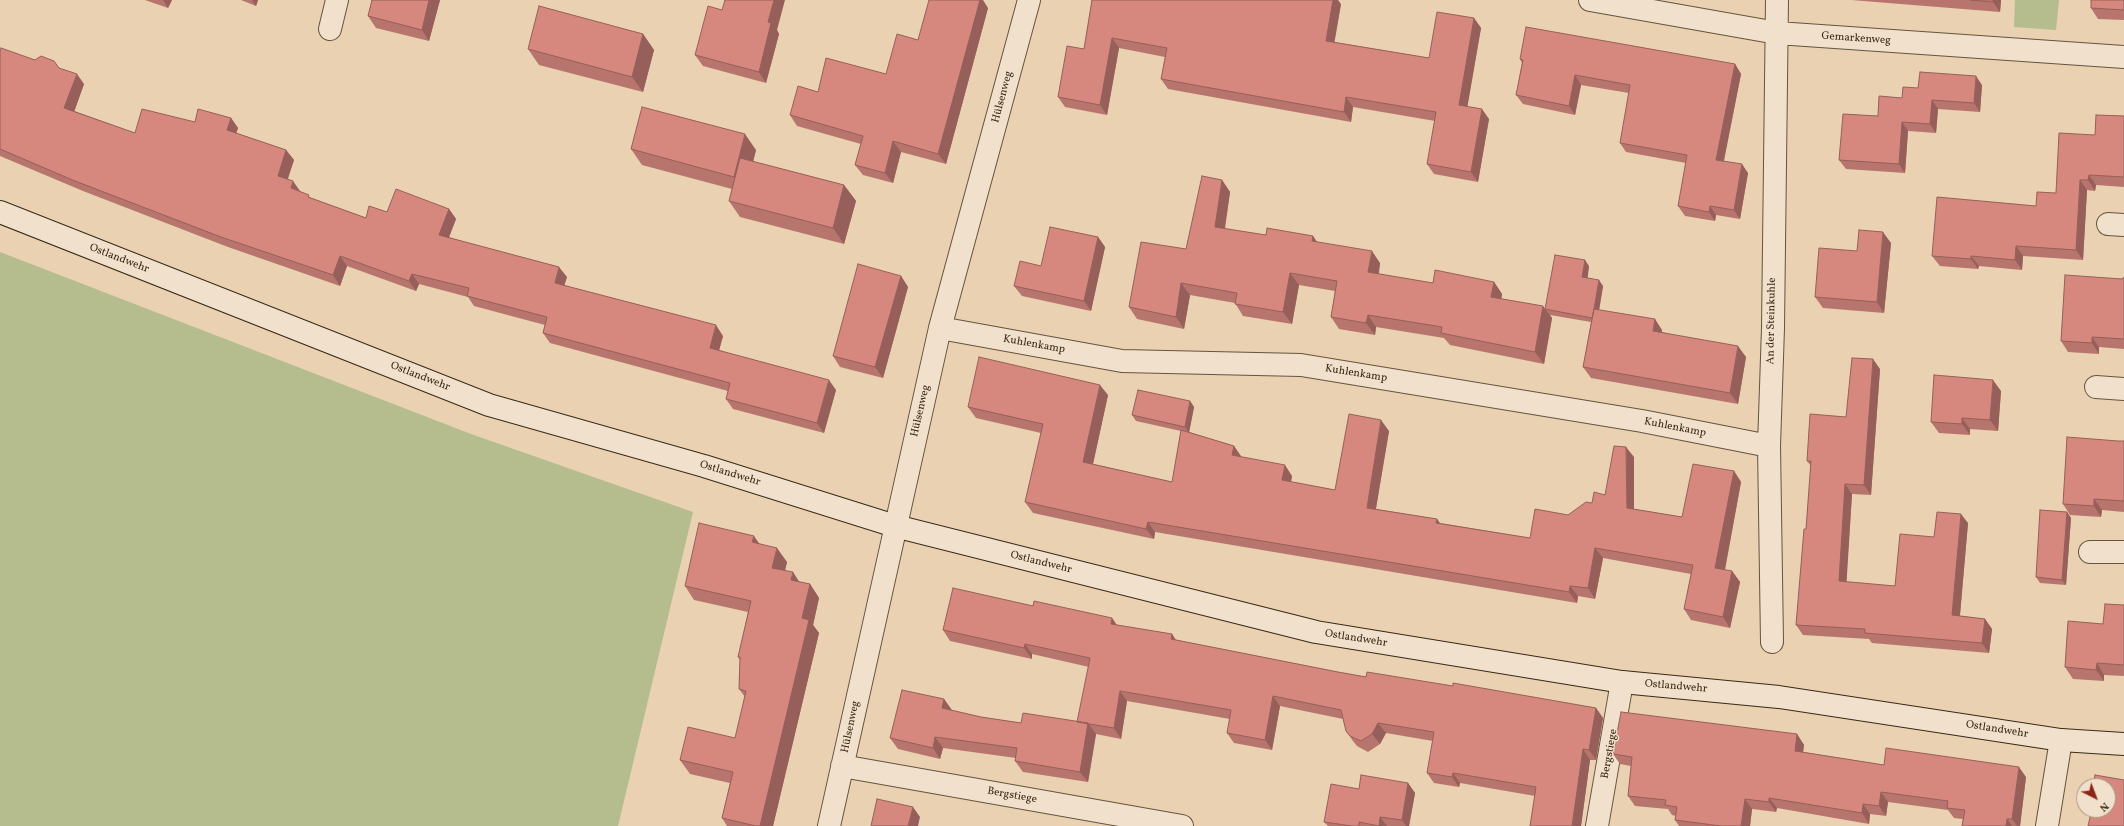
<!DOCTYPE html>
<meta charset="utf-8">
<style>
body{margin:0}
#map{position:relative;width:2124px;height:826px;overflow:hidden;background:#e9d1b1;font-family:Vollkorn,serif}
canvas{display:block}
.north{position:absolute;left:2076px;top:778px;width:40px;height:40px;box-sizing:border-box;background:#f1e1cc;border:1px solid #a79884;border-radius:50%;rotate:138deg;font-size:11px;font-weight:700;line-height:16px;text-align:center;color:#392a17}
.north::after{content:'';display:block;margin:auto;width:14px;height:18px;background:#8f2418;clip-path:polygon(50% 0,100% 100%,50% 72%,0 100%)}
</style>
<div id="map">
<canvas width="2124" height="826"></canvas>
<div class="north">N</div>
</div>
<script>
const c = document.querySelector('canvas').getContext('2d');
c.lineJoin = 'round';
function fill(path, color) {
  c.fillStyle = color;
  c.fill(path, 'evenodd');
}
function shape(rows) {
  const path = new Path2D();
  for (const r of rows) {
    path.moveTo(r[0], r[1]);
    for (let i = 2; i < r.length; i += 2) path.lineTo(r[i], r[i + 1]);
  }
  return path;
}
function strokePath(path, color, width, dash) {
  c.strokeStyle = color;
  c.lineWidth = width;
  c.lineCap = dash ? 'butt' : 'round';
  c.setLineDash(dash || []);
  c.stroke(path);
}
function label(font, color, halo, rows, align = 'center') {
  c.font = font + ' Vollkorn,serif';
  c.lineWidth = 3;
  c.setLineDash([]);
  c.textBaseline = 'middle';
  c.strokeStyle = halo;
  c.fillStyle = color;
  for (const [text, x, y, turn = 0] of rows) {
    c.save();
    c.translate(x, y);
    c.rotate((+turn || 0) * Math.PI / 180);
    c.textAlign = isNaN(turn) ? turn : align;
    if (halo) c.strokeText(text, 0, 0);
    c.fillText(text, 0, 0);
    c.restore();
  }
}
fill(shape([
 [2015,0,2059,0,2056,30,2014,27],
 [0,252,471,434,693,512,618,826,0,826]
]), '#b5bc8d');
const street = shape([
 [1590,0,1777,33,2124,57],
 [330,29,337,0],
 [2108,224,2124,225],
 [940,328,1122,361,1301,365,1642,421,1769,446],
 [2096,387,2124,389],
 [2090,552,2124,552],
 [1772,642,1769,446,1773,328,1777,0],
 [842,766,1182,826],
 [829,826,940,328,1029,0],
 [1597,826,1622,682],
 [2047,826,2061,740]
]);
const secondary = shape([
 [0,212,489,405,704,466,895,526,1316,632,1622,682,1779,697,2061,740,2124,744]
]);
strokePath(street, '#65543e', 24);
strokePath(secondary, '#392a17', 24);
strokePath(street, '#f1e1cc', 22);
strokePath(secondary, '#f1e1cc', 22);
fill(shape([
 [145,0,172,0,168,8],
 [241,0,258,0,256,6],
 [372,0,440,0,429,41,376,28,368,16],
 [1092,0,1341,4,1334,42,1429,58,1474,18,1481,28,1467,107,1489,119,1478,182,1434,174,1427,164,1435,121,1353,107,1351,122,1168,89,1161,79,1165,57,1119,48,1107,115,1065,107,1058,97,1084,49],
 [1851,0,2001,0,2000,12],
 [2124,0,2124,20,2098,19,2091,8],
 [988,8,946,164,901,152,893,183,863,175,855,165,861,144,797,126,790,115,886,74,918,40],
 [777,30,779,34,766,83,703,66,695,55],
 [643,34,654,50,643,92,539,65,528,49],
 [0,52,35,60,59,68,84,84,74,111,135,133,195,122,231,118,238,128,236,133,286,150,294,160,288,179,300,191,311,198,366,218,387,212,449,209,456,219,449,237,567,277,564,285,723,336,719,350,836,390,824,433,733,409,726,399,728,391,550,343,543,333,545,325,474,306,468,297,419,284,416,291,347,266,340,286,228,247,83,191,0,156],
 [1520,59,1735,64,1741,74,1724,161,1748,173,1740,219,1716,215,1715,221,1685,216,1678,206,1686,163,1626,152,1620,143,1629,93,1581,85,1575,115,1523,104,1516,95,1522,63],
 [1982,85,1980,112,1938,109,1936,133,1908,131,1905,173,1846,169,1839,160,1878,116,1918,88],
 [2124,116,2124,187,2096,185,2095,191,2087,190,2083,260,2023,256,2022,270,1979,266,1978,269,1940,266,1932,256,2036,206,2056,193,2095,135],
 [631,149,756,150,753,162,844,185,856,201,844,244,740,217,729,201,732,189,642,165],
 [1222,180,1230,192,1225,229,1266,235,1313,236,1317,242,1380,263,1379,274,1433,283,1494,282,1502,294,1501,299,1545,309,1589,266,1587,278,1603,286,1599,310,1662,330,1662,332,1746,357,1738,404,1591,378,1583,367,1591,322,1550,315,1552,318,1544,364,1450,345,1444,338,1376,327,1375,335,1339,329,1331,317,1335,291,1299,285,1292,324,1243,316,1235,303,1190,295,1184,329,1137,319,1129,307,1186,249],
 [1098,237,1105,247,1091,311,1022,296,1014,286,1041,266],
 [1891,243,1884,313,1823,308,1815,297],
 [901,276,908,287,883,378,840,367,833,356],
 [2124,277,2124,349,2099,347,2099,354,2068,352,2061,341],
 [1880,369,1871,495,1852,494,1846,582,1895,586,1934,537,1968,523,1960,616,1985,619,1992,629,1989,653,1872,643,1869,639,1803,635,1796,625,1806,529,1811,466,1807,461,1846,417],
 [2001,391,1998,431,1970,429,1970,435,1939,433,1931,422],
 [1108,395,1093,464,1172,482,1181,431,1136,421,1132,415,1190,401,1194,407,1189,432,1234,446,1241,457,1292,476,1291,482,1335,490,1389,431,1376,509,1437,519,1440,523,1530,538,1568,515,1592,503,1605,495,1634,457,1634,509,1682,517,1734,471,1741,482,1725,570,1732,571,1740,582,1730,628,1691,620,1684,609,1691,574,1603,558,1595,599,1578,596,1577,603,1155,532,1154,539,1033,513,1025,502,1041,433,976,418,968,407],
 [2118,441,2124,441,2124,512,2102,510,2101,517,2070,515,2063,504],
 [2067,512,2071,518,2066,585,2040,583,2036,577],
 [760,544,787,562,785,571,799,582,810,584,819,598,813,625,819,633,773,826,727,826,722,818,730,783,690,774,680,760,735,738,745,697,739,689,740,660,738,657,748,612,694,600,685,586],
 [2124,605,2124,676,2104,675,2104,681,2073,679,2065,667,2103,624],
 [1033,606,1112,618,1117,625,1172,634,1176,640,1338,672,1366,677,1453,686,1596,708,1603,718,1596,760,1590,760,1581,826,1530,826,1535,796,1460,783,1459,787,1434,783,1427,773,1433,741,1386,733,1380,744,1368,752,1357,746,1353,741,1346,731,1343,719,1280,706,1272,750,1234,743,1227,733,1230,719,1127,701,1121,739,1096,734,1088,782,1023,772,1015,761,1016,758,943,748,940,759,898,749,890,738,944,699,951,710,981,717,1021,723,1077,722,1089,667,1032,654,1032,659,950,641,943,630],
 [1797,734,1804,745,1803,752,1884,765,2026,777,2020,826,1962,826,1963,819,1954,818,1948,810,1888,802,1886,816,1870,814,1869,824,1777,808,1776,812,1752,809,1750,826,1679,826,1675,820,1676,816,1672,815,1668,809,1635,806,1628,796,1631,766,1620,764,1613,754],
 [1408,783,1415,793,1409,826,1328,826,1324,822,1359,789]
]), '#b8756d');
fill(shape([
 [163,0,172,0,168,8],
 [252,0,258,0,256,6],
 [429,0,440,0,429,41,422,30],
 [774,0,785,0,777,30,779,34,766,83,759,72,768,22],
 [975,0,983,0,988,8,946,164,938,154],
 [1333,0,1338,0,1341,4,1333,51,1326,41],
 [1993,0,2001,0,2000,12,1993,2],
 [1474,18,1481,28,1466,115,1459,105],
 [643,34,654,50,643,92,632,77],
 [1112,38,1119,48,1107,115,1100,105],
 [1735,64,1741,74,1722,169,1716,160],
 [77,74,84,84,72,118,64,108],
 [1575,75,1581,85,1575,115,1569,106],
 [1976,76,1982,85,1980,112,1974,103],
 [1346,97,1353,107,1351,122,1344,112],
 [1932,100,1938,109,1936,133,1930,124],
 [1482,109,1489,119,1478,182,1471,172],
 [231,118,238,128,234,140,227,130],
 [1902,122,1908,131,1905,173,1899,164],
 [745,134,756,150,745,193,734,177],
 [893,141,901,152,893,183,885,173],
 [286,150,294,160,285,186,278,176],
 [1742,164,1748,173,1740,219,1734,210],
 [2089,175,2096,185,2095,191,2088,180],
 [1222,180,1230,192,1223,239,1215,227],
 [2080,180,2087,190,2083,260,2076,250],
 [293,181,300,191,291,188],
 [844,185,856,201,844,244,833,228],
 [1710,206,1716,215,1715,221,1709,212],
 [449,209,456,219,446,245,439,235],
 [1883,232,1891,243,1884,313,1877,302],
 [1313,236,1321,248,1312,241],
 [1098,237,1105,247,1091,311,1084,301],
 [2016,246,2023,256,2022,270,2015,260],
 [1372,251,1380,263,1377,284,1368,272],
 [340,256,347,266,340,286,333,275],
 [1971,256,1979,266,1978,269,1971,259],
 [1585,260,1589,266,1587,283,1582,277],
 [559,267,567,277,562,293,555,283],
 [1290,273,1299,285,1292,324,1283,312],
 [412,274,419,284,416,291,409,281],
 [901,276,908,287,883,378,875,367],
 [1599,280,1603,286,1597,323,1593,318],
 [1494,282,1502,294,1500,309,1491,297],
 [1181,283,1190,295,1184,329,1176,317],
 [1543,306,1552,318,1544,364,1535,352],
 [1368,315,1376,327,1375,335,1366,323],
 [1655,319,1662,330,1660,342,1653,331],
 [716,325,723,336,717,358,710,348],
 [2092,337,2099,347,2099,354,2092,343],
 [1738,346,1746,357,1738,404,1730,393],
 [1873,359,1880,369,1871,495,1864,485],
 [829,380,836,390,824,433,817,423],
 [1993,380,2001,391,1998,431,1990,420],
 [1100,385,1108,395,1091,473,1083,462],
 [1190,401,1194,407,1189,433,1185,427],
 [1962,418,1970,429,1970,435,1962,424],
 [1381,420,1389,431,1374,519,1367,508],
 [1234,446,1241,456,1240,466,1232,455],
 [1626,447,1634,457,1634,519,1627,508],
 [1285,465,1292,476,1289,491,1282,480],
 [1734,471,1741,482,1723,579,1715,568],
 [1845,484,1852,494,1846,591,1839,581],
 [2094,499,2102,510,2101,517,2094,506],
 [2067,512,2071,518,2066,585,2062,580],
 [1961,514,1968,523,1959,625,1952,615],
 [1437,519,1444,530,1436,523],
 [1148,522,1155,532,1154,539,1146,529],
 [754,536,763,549,752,542],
 [777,548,787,562,782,582,772,568],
 [1595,548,1603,558,1595,599,1588,588],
 [1732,571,1740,582,1730,628,1723,617],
 [793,572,802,586,791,580],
 [810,584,819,598,813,625,819,633,773,826,760,826,802,618],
 [1570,586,1578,596,1577,603,1569,592],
 [1112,618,1119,629,1111,624],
 [1985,619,1992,629,1989,653,1982,643],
 [1172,634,1179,645,1171,639],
 [1025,644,1032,654,1032,659,1024,648],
 [2097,663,2104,675,2104,681,2096,670],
 [1120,691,1127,701,1121,739,1114,728],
 [1273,696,1280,706,1272,750,1265,740],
 [944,699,952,710,942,708],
 [1596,708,1603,718,1596,760,1589,750],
 [1088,723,1096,734,1088,782,1080,772],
 [1378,723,1386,733,1380,744,1372,734],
 [1797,734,1804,745,1802,761,1795,751],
 [935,737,943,748,940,759,933,748],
 [1583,749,1590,760,1581,826,1572,826],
 [2019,767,2026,777,2020,826,2017,826,2012,819],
 [1453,773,1460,783,1459,787,1452,777],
 [1408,783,1415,793,1409,826,1406,826,1402,820],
 [1881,792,1888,802,1886,816,1879,806],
 [1769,798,1777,808,1776,812,1769,802],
 [1745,799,1752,809,1750,826,1741,826],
 [1863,804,1870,814,1869,824,1862,813],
 [913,807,920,817,918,826,908,826],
 [1380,817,1387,826,1379,826],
 [2007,819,2012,826,2006,826]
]), '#965f59');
const building = shape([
 [372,0,429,0,422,30,368,16,372,0],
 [725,0,774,0,768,22,771,23,759,72,695,55,708,6,722,10,725,0],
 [929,0,980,0,938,154,893,141,885,173,855,165,863,136,790,115,798,86,818,92,826,58,886,74,897,34,918,40,929,0],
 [1092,0,1333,0,1326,41,1429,58,1437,12,1474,18,1459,105,1482,109,1471,172,1427,164,1436,112,1346,97,1344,112,1161,79,1167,48,1112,38,1100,105,1058,97,1067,46,1084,49,1092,0],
 [1971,0,1993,0,1993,2,1971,0],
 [2091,0,2124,0,2124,10,2091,8,2091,0],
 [539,6,643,34,632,77,528,49,539,6],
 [1526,27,1735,64,1716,160,1742,164,1734,210,1710,206,1709,212,1678,206,1687,155,1620,143,1630,85,1575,75,1569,106,1516,95,1523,60,1520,59,1526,27],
 [1,48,35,60,41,56,54,61,59,68,77,74,64,108,135,133,142,109,195,122,198,109,231,118,227,130,286,150,278,176,293,181,291,188,309,195,308,197,366,218,369,206,387,212,396,189,449,209,439,235,559,267,555,283,716,325,710,348,829,380,817,423,726,399,730,383,543,333,547,317,467,296,469,288,412,274,409,281,340,256,333,275,221,237,75,181,0,149,0,52,1,48],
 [1920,72,1976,76,1974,103,1932,100,1930,124,1902,122,1899,164,1839,160,1843,114,1878,116,1879,96,1902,98,1903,87,1918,88,1920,72],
 [642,107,745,134,734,177,631,149,642,107],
 [2096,115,2124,116,2124,177,2089,175,2088,180,2080,180,2076,250,2016,246,2015,260,1971,256,1971,259,1932,256,1937,197,2036,206,2037,192,2056,193,2059,133,2095,135,2096,115],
 [740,158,844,185,833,228,729,201,740,158],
 [1202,176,1222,180,1215,227,1266,235,1267,228,1313,236,1312,241,1372,251,1368,272,1433,283,1435,270,1494,282,1491,297,1543,306,1535,352,1441,333,1442,327,1368,315,1366,323,1331,317,1337,281,1290,273,1283,312,1235,304,1237,293,1181,283,1176,317,1129,307,1141,242,1186,249,1202,176],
 [1050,227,1098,237,1084,301,1014,286,1020,261,1041,266,1050,227],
 [1859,230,1883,232,1877,302,1815,297,1819,248,1857,251,1859,230],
 [1555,255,1585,260,1582,277,1599,280,1594,309,1592,318,1545,309,1555,255],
 [858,264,901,276,875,367,833,356,858,264],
 [2065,275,2122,279,2124,277,2124,339,2092,337,2092,343,2061,341,2065,275],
 [1594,309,1655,319,1653,331,1738,346,1730,393,1583,367,1594,309],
 [979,357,1100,385,1083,462,1172,482,1181,430,1234,446,1232,455,1285,465,1282,480,1335,490,1349,414,1381,420,1367,508,1437,519,1436,523,1530,538,1535,509,1568,515,1586,502,1592,503,1594,492,1605,495,1614,446,1626,447,1627,508,1682,517,1693,464,1734,471,1715,568,1732,571,1723,617,1684,609,1693,565,1595,548,1588,588,1570,586,1569,592,1148,522,1146,529,1025,502,1043,424,968,407,979,357],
 [1852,358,1873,359,1864,485,1845,484,1839,581,1895,586,1900,534,1934,537,1937,512,1961,514,1952,615,1985,619,1982,643,1865,633,1865,629,1796,625,1804,529,1806,529,1811,461,1807,461,1810,414,1846,417,1852,358],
 [1934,375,1993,380,1990,420,1962,418,1962,424,1931,422,1934,375],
 [1138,390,1190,401,1185,427,1132,415,1138,390],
 [2067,437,2118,441,2124,441,2124,501,2094,499,2094,506,2063,504,2067,437],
 [2040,510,2067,512,2062,580,2036,577,2040,510],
 [699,523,754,536,752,542,777,548,772,568,793,572,791,580,810,584,802,618,809,620,760,826,756,826,722,818,733,772,680,760,688,727,735,738,746,691,739,689,740,657,738,657,751,601,685,586,699,523],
 [953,588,1033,606,1034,601,1112,618,1111,624,1172,634,1171,639,1338,672,1366,677,1367,672,1453,686,1453,683,1596,708,1589,750,1583,749,1572,826,1530,826,1536,787,1453,773,1452,777,1427,773,1434,732,1378,723,1372,734,1361,741,1350,736,1346,731,1341,710,1273,696,1265,740,1227,733,1231,710,1120,691,1114,728,1077,722,1090,658,1025,644,1024,648,943,630,953,588],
 [2105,604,2124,605,2124,665,2097,663,2096,670,2065,667,2068,621,2103,624,2105,604],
 [902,690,944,699,942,708,981,717,1021,723,1023,713,1088,723,1080,772,1015,761,1017,748,935,737,933,748,890,738,902,690],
 [1621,712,1797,734,1795,751,1884,765,1886,748,2019,767,2012,819,2007,819,2006,826,1962,826,1965,810,1947,808,1948,801,1881,792,1879,806,1863,804,1862,813,1769,798,1769,802,1745,799,1741,826,1721,826,1675,820,1677,807,1665,805,1666,800,1628,796,1632,757,1613,754,1621,712],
 [1361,775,1408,783,1402,820,1380,817,1379,826,1359,822,1359,826,1352,826,1324,822,1331,784,1359,789,1361,775],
 [2095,775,2124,780,2124,826,2088,826,2091,813,2088,812,2088,810,2108,810,2108,786,2093,786,2095,775],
 [877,799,913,807,908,826,871,826,877,799]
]);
fill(building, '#d6887f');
strokePath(building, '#965f59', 1);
label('11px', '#392a17', '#f1e1cc', [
 ["Gemarkenweg",1856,39,4],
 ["Hülsenweg",1003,97,-75],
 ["Ostlandwehr",119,259,21],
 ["An der Steinkuhle",1772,321,-89],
 ["Kuhlenkamp",1034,345,10],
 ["Kuhlenkamp",1356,374,9],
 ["Ostlandwehr",420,377,21],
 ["Hülsenweg",921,411,-77],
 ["Kuhlenkamp",1675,428,11],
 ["Ostlandwehr",730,474,17],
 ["Ostlandwehr",1041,563,14],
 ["Ostlandwehr",1356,639,9],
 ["Ostlandwehr",1676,687,5],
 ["Hülsenweg",851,727,-78],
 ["Ostlandwehr",1997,730,9],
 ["Bergstiege",1610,754,-80],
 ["Bergstiege",1012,796,10]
]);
</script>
